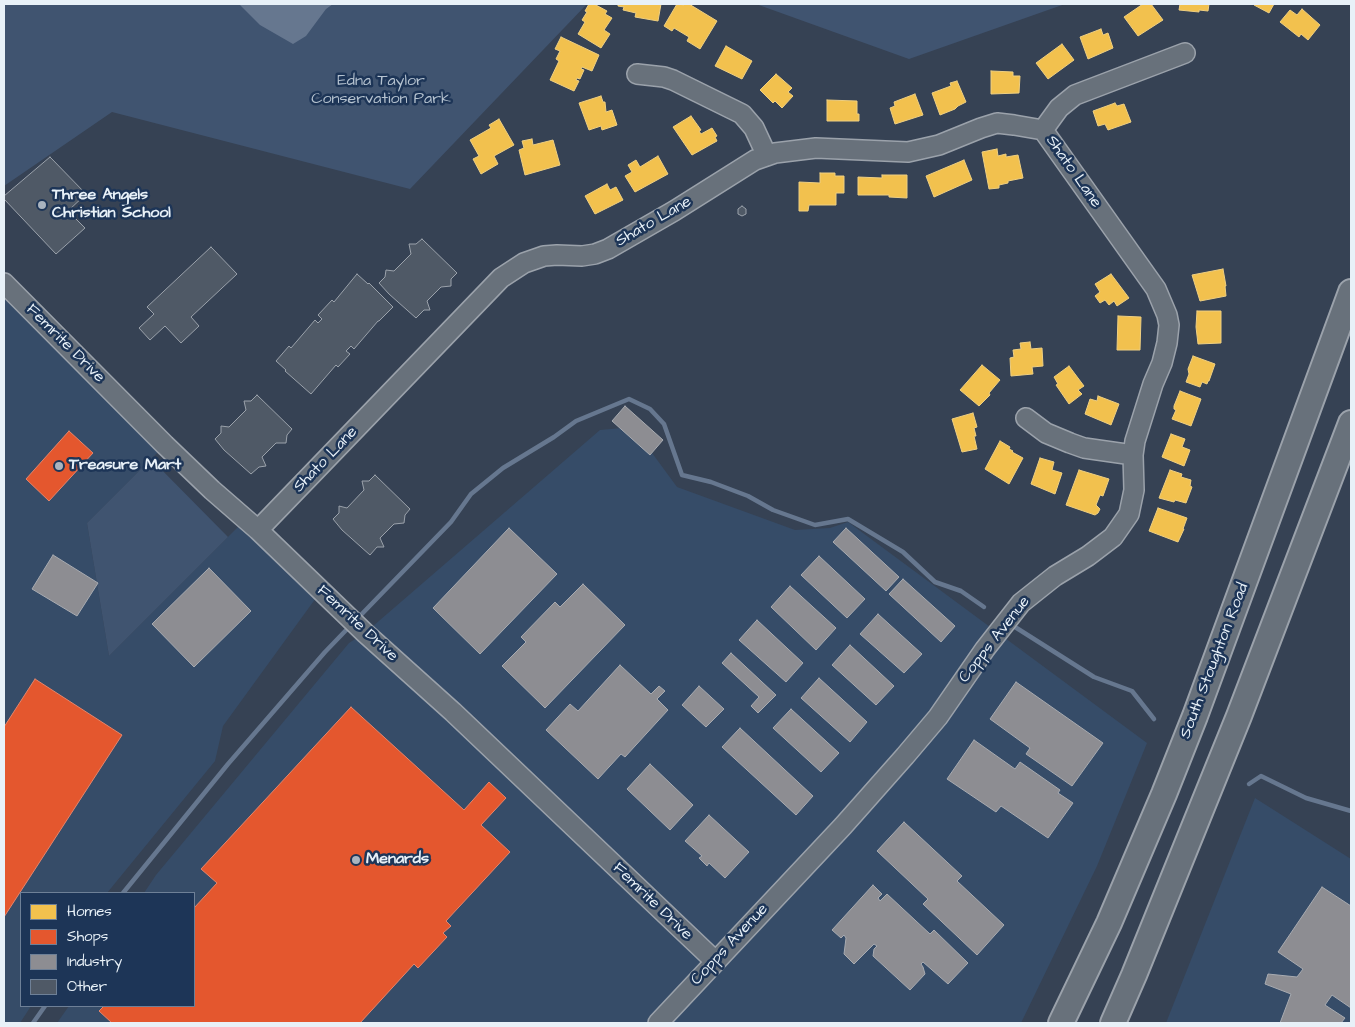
<!DOCTYPE html>
<style>
body{margin:0}
#map{position:relative;width:1355px;height:1027px;overflow:hidden;background:#364254;font-family:"Architects Daughter",sans-serif}
canvas{display:block}
.frame{position:absolute;inset:0;border:5px solid #e8f1f8;pointer-events:none}
.legend{position:absolute;left:20px;top:892px;width:175px;height:115px;box-sizing:border-box;background:#1d3557;border:1px solid #6e8097;margin:0;padding:6px 9px;list-style:none;font-size:15px;color:#e8f1f8}
.legend li{display:flex;align-items:center;gap:10px;height:25px}
.legend b{width:25px;border:1px solid #6e8097}
</style>
<div id="map">
<canvas width="1355" height="1027"></canvas>
<div class="frame"></div>
<ul class="legend">
<li><b style="height:14px;background:#f2c14e"></b>Homes</li>
<li><b style="height:14px;background:#e4572e"></b>Shops</li>
<li><b style="height:14px;background:#8d8d92"></b>Industry</li>
<li><b style="height:14px;background:#4f5966"></b>Other</li>
</ul>
</div>
<script>
const c = document.querySelector('canvas').getContext('2d');
c.lineJoin = 'round';
function fill(path, color) {
  c.fillStyle = color;
  c.fill(path, 'evenodd');
}
function shape(rows) {
  const path = new Path2D();
  for (const r of rows) {
    path.moveTo(r[0], r[1]);
    for (let i = 2; i < r.length; i += 2) path.lineTo(r[i], r[i + 1]);
  }
  return path;
}
function strokePath(path, color, width, dash) {
  c.strokeStyle = color;
  c.lineWidth = width;
  c.lineCap = dash ? 'butt' : 'round';
  c.setLineDash(dash || []);
  c.stroke(path);
}
function label(font, color, halo, rows, align = 'center') {
  c.font = font + ' "Architects Daughter",sans-serif';
  c.lineWidth = 5;
  c.setLineDash([]);
  c.textBaseline = 'middle';
  c.strokeStyle = halo;
  c.fillStyle = color;
  for (const [text, x, y, turn = 0] of rows) {
    c.save();
    c.translate(x, y);
    c.rotate((+turn || 0) * Math.PI / 180);
    c.textAlign = isNaN(turn) ? turn : align;
    if (halo) c.strokeText(text, 0, 0);
    c.fillText(text, 0, 0);
    c.restore();
  }
}
fill(shape([
 [4,283,165,445,87,523,109,656,245,520,321,591,223,726,215,761,107,893,21,893,21,1006,31,1006,20,1023,4,1023],
 [633,427,677,487,795,530,830,528,848,522,1147,743,1097,866,1021,1023,57,1023,69,1006,194,1006,194,893,144,893,156,875,349,643,365,633,600,430],
 [1255,798,1351,859,1351,1023,1166,1023]
]), '#364c68');
fill(shape([
 [4,4,587,4,410,189,112,112,4,186],
 [756,4,1065,4,909,59],
 [151,459,228,537,109,656,87,523]
]), '#405470');
fill(shape([
 [239,4,333,4,326,9,306,36,293,44,260,25]
]), '#66778f');
const homes = shape([
 [589,4,594,4,607,11,605,14,612,18,604,30,610,34,601,48,578,34,585,22,582,20,587,12,585,11,589,4],
 [618,4,661,4,658,21,635,17,636,13,623,10,624,7,618,6,618,4],
 [677,4,684,5,684,4,689,4,717,21,700,49,687,41,689,37,674,28,672,31,664,26,677,4],
 [1143,4,1151,4,1163,20,1138,36,1124,17,1143,4],
 [1180,4,1209,4,1208,11,1199,10,1199,12,1179,10,1180,4],
 [1254,4,1274,4,1269,13,1254,5,1254,4],
 [1302,9,1320,25,1308,40,1301,34,1299,37,1280,22,1290,10,1297,15,1302,9],
 [1101,29,1103,35,1108,33,1113,48,1088,59,1080,37,1101,29],
 [561,37,599,55,592,71,582,67,581,69,584,70,580,79,577,78,576,80,579,81,574,91,550,80,559,61,556,59,560,51,555,49,561,37],
 [1062,44,1074,60,1048,79,1036,63,1062,44],
 [726,46,752,61,742,79,715,66,726,46],
 [991,71,1013,72,1013,76,1020,76,1019,93,991,94,991,71],
 [776,74,792,88,788,92,793,96,782,108,775,101,773,103,760,90,776,74],
 [957,81,966,102,958,106,955,109,940,115,932,93,951,86,950,83,957,81],
 [915,94,923,115,895,124,890,108,895,106,894,102,915,94],
 [601,96,603,102,605,102,606,112,612,110,617,125,602,130,601,126,589,130,579,103,601,96],
 [827,100,857,101,857,114,859,114,859,121,827,121,827,100],
 [1115,103,1117,106,1124,104,1131,122,1108,130,1105,124,1098,126,1093,111,1115,103],
 [691,116,701,130,699,131,701,134,712,128,717,136,715,137,717,141,692,155,673,127,691,116],
 [499,119,514,145,494,156,498,164,481,174,473,159,479,156,470,140,491,128,489,125,499,119],
 [532,139,533,145,553,140,560,165,525,175,519,150,524,148,522,141,532,139],
 [997,149,998,156,1006,154,1006,157,1018,155,1023,178,1008,181,1008,183,999,185,999,188,989,189,982,152,997,149],
 [658,156,668,174,635,192,625,176,632,172,628,165,636,160,640,167,658,156],
 [964,160,972,180,934,197,926,176,964,160],
 [820,173,835,173,835,176,844,176,844,193,836,193,836,205,809,205,808,211,799,211,799,182,820,183,820,173],
 [882,175,907,175,907,198,889,197,889,195,858,195,858,177,882,178,882,175],
 [607,184,610,190,616,187,623,200,595,214,585,196,607,184],
 [1223,269,1226,286,1225,286,1226,296,1200,301,1192,275,1223,269],
 [1111,274,1129,298,1117,306,1114,301,1109,305,1105,300,1100,303,1095,296,1100,292,1095,284,1111,274],
 [1197,311,1221,311,1221,343,1198,344,1196,327,1197,311],
 [1118,316,1141,317,1140,350,1117,350,1118,316],
 [1030,342,1031,349,1042,348,1043,366,1032,367,1033,374,1011,376,1010,358,1014,357,1013,350,1021,349,1020,343,1030,342],
 [1193,356,1215,364,1209,381,1208,381,1207,384,1202,382,1200,387,1186,382,1189,374,1188,369,1193,356],
 [982,365,1000,380,989,393,990,395,979,406,960,390,982,365],
 [1069,366,1084,386,1078,390,1082,394,1069,404,1056,385,1058,384,1054,377,1069,366],
 [1180,391,1201,399,1191,426,1172,419,1176,410,1174,409,1174,406,1180,391],
 [1098,396,1119,404,1111,425,1085,414,1090,399,1097,401,1098,396],
 [973,413,977,427,974,428,976,436,974,436,977,449,962,452,952,419,973,413],
 [1171,434,1185,439,1182,447,1190,450,1184,466,1162,457,1171,434],
 [1000,441,1010,447,1009,449,1013,451,1012,452,1023,458,1009,484,985,469,1000,441],
 [1040,458,1054,462,1052,470,1062,473,1055,494,1031,484,1040,458],
 [1079,470,1109,479,1103,496,1100,495,1096,505,1100,509,1098,513,1095,515,1066,505,1079,470],
 [1170,470,1182,474,1181,477,1191,480,1190,486,1192,487,1186,503,1175,500,1174,502,1159,498,1170,470],
 [1158,508,1187,518,1183,529,1184,529,1178,542,1149,531,1158,508]
]);
fill(homes, '#f2c14e');
strokePath(homes, '#efcf81', 1);
const shops = shape([
 [69,431,93,453,49,501,26,479,69,431],
 [35,679,122,735,4,917,4,727,35,679],
 [351,707,464,810,489,782,506,798,481,825,510,852,446,921,451,926,443,933,447,937,418,968,414,964,360,1023,112,1023,99,1011,104,1006,194,1006,194,908,217,883,201,869,351,707]
]);
fill(shops, '#e4572e');
strokePath(shops, '#e5856b', 1);
const industry = shape([
 [625,406,663,440,650,455,612,421,625,406],
 [509,528,557,574,480,654,433,608,509,528],
 [846,528,899,577,886,591,833,542,846,528],
 [53,555,98,583,77,616,32,589,53,555],
 [819,556,865,599,847,618,801,575,819,556],
 [209,568,251,611,194,667,152,624,209,568],
 [903,579,955,626,941,642,889,594,903,579],
 [583,584,625,625,545,708,502,666,526,642,521,637,555,602,560,607,583,584],
 [790,586,836,628,816,650,771,607,790,586],
 [878,614,922,654,904,673,860,634,878,614],
 [757,620,803,663,786,682,739,640,757,620],
 [850,645,894,686,876,705,832,665,850,645],
 [731,653,776,695,758,713,751,706,759,697,722,663,731,653],
 [620,665,651,694,659,686,665,691,657,699,668,710,625,757,621,754,598,779,546,730,570,704,578,711,620,665],
 [819,678,867,722,850,742,801,698,819,678],
 [1016,682,1103,743,1072,786,1026,754,1030,748,990,719,1016,682],
 [699,686,724,709,706,727,682,705,699,686],
 [791,709,839,753,821,772,773,728,791,709],
 [740,728,813,796,796,815,722,747,740,728],
 [974,740,1015,769,1020,762,1060,790,1058,793,1073,803,1048,838,1001,806,996,812,947,779,974,740],
 [650,764,693,805,670,830,627,789,650,764],
 [709,815,749,852,725,878,709,863,707,866,699,858,702,856,685,841,709,815],
 [904,822,962,876,957,881,1004,925,977,955,923,904,928,899,877,851,904,822],
 [873,885,882,894,878,898,880,901,887,894,930,934,934,930,968,963,948,984,923,962,921,964,923,967,925,974,910,990,873,956,874,949,877,946,874,944,854,964,844,954,846,938,844,935,841,938,832,930,873,885],
 [1322,887,1351,906,1351,1008,1332,995,1325,1005,1345,1018,1341,1023,1280,1023,1291,994,1265,984,1268,974,1297,977,1303,969,1278,952,1322,887]
]);
fill(industry, '#8d8d92');
strokePath(industry, '#a8abb1', 1);
strokePath(shape([
 [357,619,451,522,471,494,503,468,554,437,576,421,629,399,650,409,664,424,682,475,711,482,748,496,773,510,815,525,848,519,903,552,935,582,961,591,984,607],
 [1015,627,1094,677,1132,691,1154,719],
 [1249,784,1261,776,1306,798,1351,811],
 [123,893,228,764,325,652,351,625],
 [33,1023,45,1006]
]), '#66778f', 4.5);
const building = shape([
 [50,157,86,194,68,211,85,228,56,254,4,199,4,196,50,157],
 [742,206,746,209,746,214,742,216,738,214,738,209,742,206],
 [422,239,457,273,451,279,451,286,441,287,427,301,430,310,424,310,416,318,389,294,379,283,385,277,386,270,394,271,411,254,409,244,416,244,422,239],
 [211,247,237,274,191,317,199,326,181,343,165,326,150,340,139,328,154,314,147,307,211,247],
 [357,274,368,284,369,283,393,307,379,321,378,321,354,349,351,346,346,351,350,354,338,367,336,365,311,394,285,371,286,370,276,361,289,346,291,348,315,320,318,323,322,319,318,315,332,300,334,302,357,274],
 [257,395,292,429,287,435,286,443,276,443,262,457,266,466,259,467,251,474,224,450,215,439,221,433,221,426,229,427,246,410,244,401,251,401,257,395],
 [375,475,410,509,405,515,404,523,394,524,380,538,384,547,377,547,370,555,342,530,333,519,339,513,339,506,347,508,364,490,362,481,369,481,375,475]
]);
fill(building, '#4f5966');
strokePath(building, '#9ba2ab', 1);
const minor = shape([
 [637,74,664,77,673,80,742,114,754,128,767,156],
 [1043,130,1059,108,1075,95,1185,53],
 [4,283,165,445,212,490,258,530,365,633,453,712,715,961],
 [1026,418,1046,433,1070,443,1084,448,1133,455],
 [258,530,501,278,524,263,544,256,557,255,582,256,595,254,608,249,674,211,755,160,775,153,816,148,908,152,939,145,981,128,997,123,1014,125,1043,130,1156,289,1167,315,1169,325,1167,343,1162,363,1153,384,1135,441,1133,455,1134,490,1129,514,1113,537,1088,556,1055,576,1021,603,985,649,938,717,905,756,843,826,658,1023]
]);
const major = shape([
 [1061,1023,1109,923,1164,794,1195,716,1351,292],
 [1113,1023,1134,975,1239,716,1351,423]
]);
strokePath(minor, '#9ba2ab', 22);
strokePath(major, '#9ba2ab', 28);
strokePath(minor, '#68717b', 19);
strokePath(major, '#68717b', 24);
for (const [x, y, r, color] of [
 [42,205,5,"#aab4bf"],
 [59,466,5,"#aab4bf"],
 [356,860,5,"#aab4bf"]
]) {
  const dot = new Path2D();
  dot.arc(x, y, r, 0, 2 * Math.PI);
  c.fillStyle = color;
  c.fill(dot);
  strokePath(dot, '#1d3557', 2);
}
label('16px', '#b6c3d0', '#1d3557', [
 ["Edna Taylor",381,82],
 ["Conservation Park",381,100]
]);
label('16px', '#e8f1f8', '#1d3557', [
 ["Shato Lane",1073,172,55],
 ["Shato Lane",654,222,-30],
 ["Femrite Drive",65,344,45],
 ["Shato Lane",326,460,-46],
 ["Femrite Drive",357,624,43],
 ["Copps Avenue",995,640,-52],
 ["South Stoughton Road",1215,661,-69],
 ["Femrite Drive",652,902,44],
 ["Copps Avenue",730,945,-47]
]);
label('bold 16px', '#e8f1f8', '#1d3557', [
 ["Three Angels",52,196],
 ["Christian School",52,214],
 ["Treasure Mart",69,466],
 ["Menards",366,860]
], 'left');
</script>
